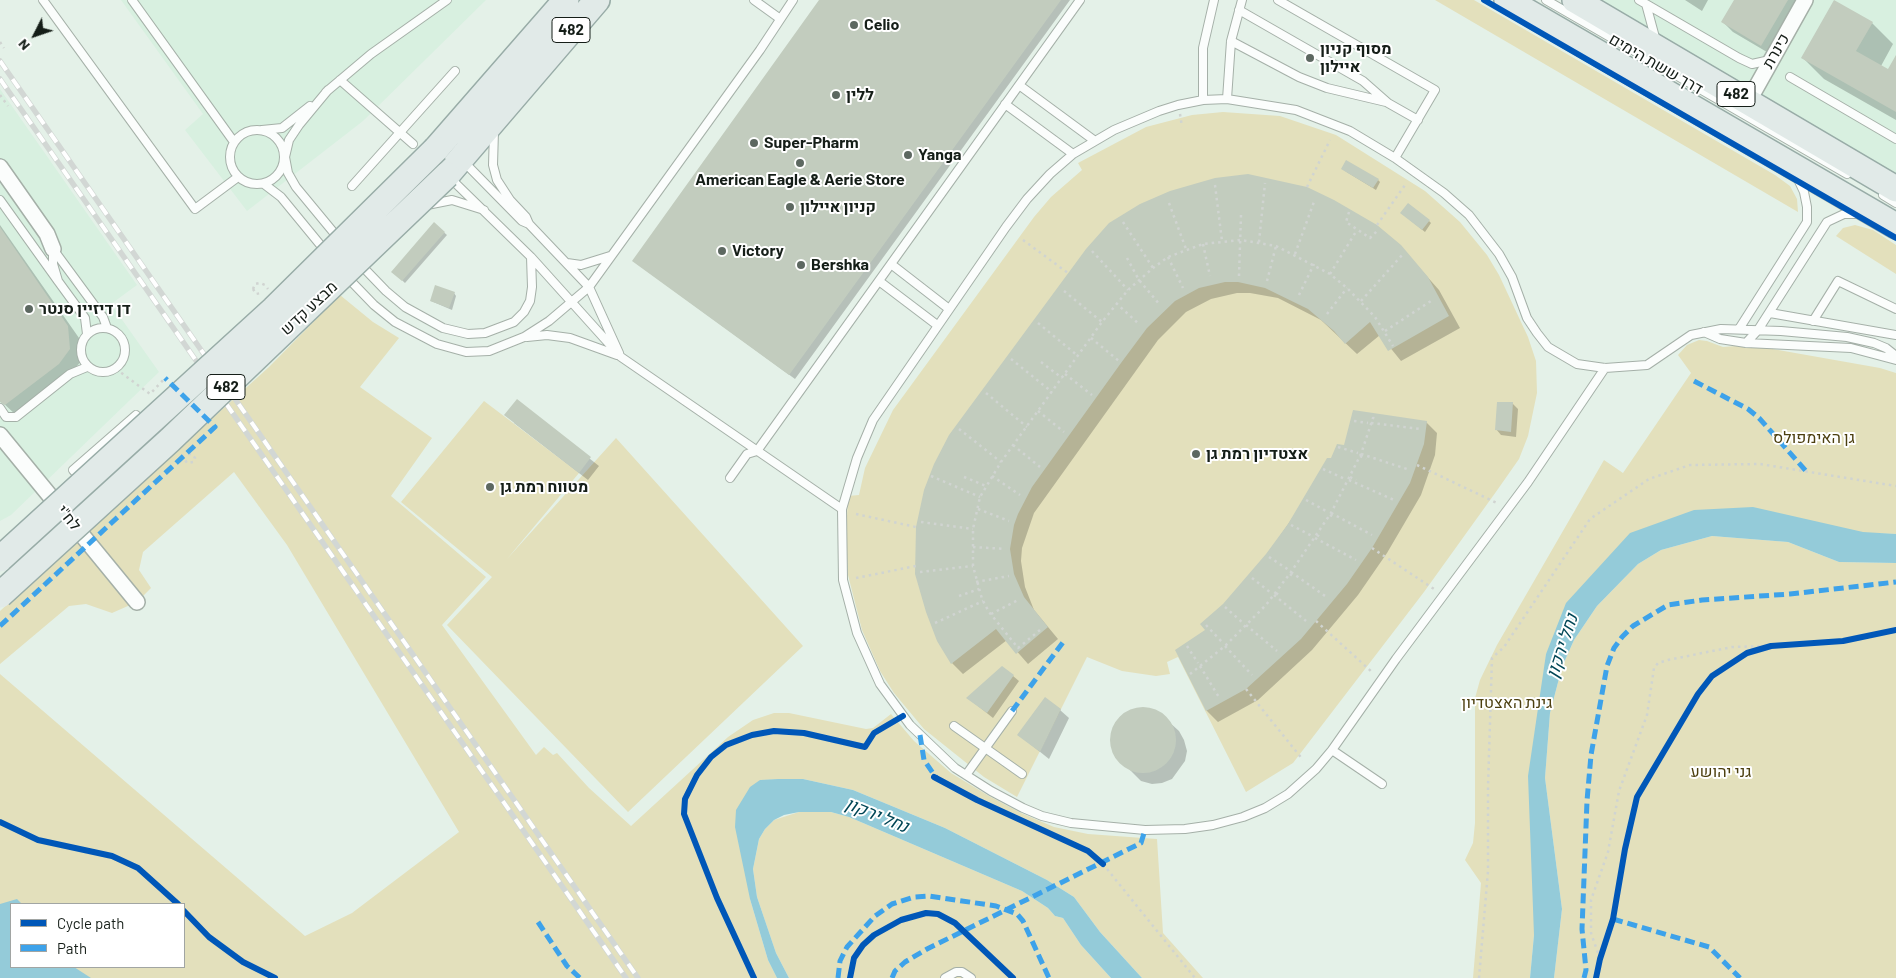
<!DOCTYPE html>
<meta charset="utf-8">
<style>
body{margin:0}
#map{position:relative;width:1896px;height:978px;overflow:hidden;background:#e4f1e8;font-family:Barlow,sans-serif}
canvas{display:block}
.legend{position:absolute;left:10px;top:903px;width:175px;height:65px;box-sizing:border-box;background:#fff;border:1px solid #a1a5a3;margin:0;padding:6px 9px;list-style:none;font-size:15px;color:#151e18}
.legend li{display:flex;align-items:center;gap:10px;height:25px}
.legend b{width:25px;border:1px solid #a1a5a3}
.north{position:absolute;left:10px;top:10px;width:50px;height:50px;-webkit-text-stroke:4px #fff;paint-order:stroke;rotate:229deg;font-size:14px;font-weight:700;line-height:20px;text-align:center;color:#151e18}
.north::after{content:'';display:block;margin:auto;width:18px;height:22px;background:#151e18;clip-path:polygon(50% 0,100% 100%,50% 72%,0 100%)}
</style>
<div id="map">
<canvas width="1896" height="978"></canvas>
<ul class="legend">
<li><b style="height:6px;background:#0057b8"></b>Cycle path</li>
<li><b style="height:6px;background:#3da2ea"></b>Path</li>
</ul>
<div class="north">N</div>
</div>
<script>
const c = document.querySelector('canvas').getContext('2d');
c.lineJoin = 'round';
function fill(path, color) {
  c.fillStyle = color;
  c.fill(path, 'evenodd');
}
function shape(rows) {
  const path = new Path2D();
  for (const r of rows) {
    if (r.length === 3) {
      path.moveTo(r[0] + r[2], r[1]);
      path.arc(r[0], r[1], r[2], 0, 2 * Math.PI);
      continue;
    }
    path.moveTo(r[0], r[1]);
    for (let i = 2; i < r.length; i += 2) path.lineTo(r[i], r[i + 1]);
  }
  return path;
}
function strokePath(path, color, width, dash) {
  c.strokeStyle = color;
  c.lineWidth = width;
  c.lineCap = dash ? 'butt' : 'round';
  c.setLineDash(dash || []);
  c.stroke(path);
}
function label(font, color, halo, rows, align = 'center') {
  c.font = font + ' Barlow,Heebo,sans-serif';
  c.lineWidth = 4;
  c.setLineDash([]);
  c.textBaseline = 'middle';
  c.strokeStyle = halo;
  c.fillStyle = color;
  for (const [text, x, y, turn = 0] of rows) {
    c.save();
    c.translate(x, y);
    c.rotate((+turn || 0) * Math.PI / 180);
    c.textAlign = isNaN(turn) ? turn : align;
    if (halo) c.strokeText(text, 0, 0);
    c.fillText(text, 0, 0);
    c.restore();
  }
}
fill(shape([
 [121,0,486,0,363,121,247,211,185,130,203,114],
 [1587,0,1896,0,1896,182],
 [0,89,137,285,111,304,159,372,11,515,0,521]
]), '#d8f0e0');
fill(shape([
 [1435,0,1474,0,1775,175,1790,186,1797,199,1798,212],
 [1223,112,1280,116,1336,135,1425,191,1460,222,1487,255,1499,275,1528,337,1536,361,1537,393,1528,436,1519,459,1498,489,1424,592,1293,763,1246,792,1178,657,1167,662,1170,674,1156,676,1122,671,1087,657,1017,797,984,777,924,729,894,693,880,671,862,630,848,575,846,535,848,496,859,495,865,468,893,410,1034,217,1051,197,1082,170,1078,163,1146,127,1192,115],
 [1855,225,1873,230,1896,245,1896,274,1836,236,1843,228],
 [340,295,373,322,399,338,360,387,432,438,391,496,486,577,442,625,536,755,544,747,553,755,557,753,589,788,631,826,728,737,753,720,774,713,789,713,866,729,873,728,891,714,914,741,951,773,989,796,1021,813,1054,827,1088,834,1157,839,1163,933,1203,978,1142,978,1100,932,1074,897,1047,880,945,828,853,790,803,779,760,780,750,899,768,960,777,978,0,978,0,674,305,936,352,913,459,832,287,545,234,472,143,552,139,570,151,588,137,602,112,613,86,604,69,606,0,664,0,611,269,367],
 [11,904,184,904,184,967,11,967],
 [1699,340,1707,341,1723,347,1750,345,1880,368,1896,373,1896,534,1647,527,1546,654,1534,935,1530,978,1473,978,1481,883,1465,860,1473,843,1475,823,1475,698,1480,680,1497,645,1604,460,1623,473,1691,373,1678,355,1687,345],
 [484,401,579,473,507,559,616,438,803,646,628,812,447,625,492,577,401,502],
 [1712,536,1788,542,1839,562,1896,563,1896,978,1554,978,1562,909,1545,778,1550,713,1562,667,1574,640,1597,606,1638,564,1661,550],
 [799,812,831,812,849,817,1022,891,1048,908,1055,916,1063,918,1081,945,1111,978,789,978,776,953,757,897,753,869,759,839,765,829,774,820]
]), '#e3e0bc');
fill(shape([
 [1753,507,1863,532,1896,534,1896,563,1839,562,1788,542,1712,536,1661,550,1638,564,1597,606,1574,640,1562,667,1550,713,1545,778,1562,909,1554,978,1530,978,1534,935,1528,776,1546,654,1566,603,1630,533,1694,510],
 [778,779,803,779,853,790,945,828,1047,880,1074,897,1100,932,1142,978,1111,978,1081,945,1063,918,1055,916,1048,908,1022,891,849,817,831,812,799,812,784,815,774,820,765,829,759,839,753,869,757,897,776,953,789,978,777,978,768,960,750,899,735,827,736,810,750,787,760,780],
 [17,899,22,904,11,904,11,967,74,967,91,978,0,978,0,904]
]), '#94cbd9');
fill(shape([
 [820,0,1070,0,795,379,633,261],
 [1685,0,1708,0,1702,11],
 [1735,0,1805,0,1772,55,1733,32,1723,22],
 [1872,23,1893,44,1881,66,1889,71,1896,58,1896,120,1824,79,1803,58],
 [1345,171,1378,180,1380,182,1376,190],
 [1404,215,1429,221,1431,223,1425,232],
 [434,224,447,235,405,283,393,272],
 [0,225,79,338,81,361,70,375,17,416,0,400],
 [1400,246,1439,290,1460,328,1401,361,1380,335,1357,354,1321,320,1278,298,1250,293,1237,293,1211,299,1186,312,1158,340,1034,513,1022,548,1021,561,1025,587,1034,610,1058,639,1028,664,1007,640,963,674,952,663,1087,249],
 [454,293,456,296,452,310,431,301],
 [517,401,599,466,588,480,514,423],
 [1512,403,1518,409,1516,437,1501,435,1496,429],
 [1426,422,1437,433,1435,455,1421,495,1387,553,1358,595,1312,650,1258,700,1218,722,1207,711,1177,651,1207,631,1224,605,1267,555,1332,460,1345,446],
 [1013,676,1019,681,993,718,968,698],
 [1138,708,1158,712,1179,731,1184,740,1187,751,1185,761,1172,779,1162,783,1152,784,1141,781,1115,755,1111,735,1120,717],
 [1060,710,1069,718,1049,759,1019,735]
]), '#0003');
fill(shape([
 [819,0,1061,0,789,375,632,261],
 [1734,0,1788,0,1761,46,1721,22],
 [1834,0,1873,22,1856,51,1888,69,1896,55,1896,112,1801,58],
 [1346,160,1379,179,1373,188,1341,169],
 [1248,174,1307,187,1334,200,1377,225,1401,245,1428,277,1449,316,1388,351,1370,322,1345,344,1334,331,1308,309,1265,288,1238,282,1225,282,1199,288,1175,301,1147,328,1121,363,1032,487,1018,514,1014,525,1010,549,1014,574,1024,597,1048,627,1016,654,996,629,951,664,937,641,926,612,915,574,916,527,924,490,934,464,949,435,1086,249,1109,223,1140,204,1170,191,1215,178],
 [1408,203,1430,220,1422,230,1400,213],
 [434,222,445,232,402,281,391,272],
 [0,227,68,326,70,349,59,364,5,405,0,402],
 [435,285,455,292,449,308,430,301],
 [517,399,591,457,579,473,504,415],
 [1497,402,1513,402,1511,432,1495,430],
 [1353,410,1427,421,1424,444,1410,483,1372,548,1347,584,1301,639,1246,689,1206,711,1175,650,1205,630,1200,624,1223,604,1266,554,1288,524,1327,458,1331,458,1337,444,1344,445],
 [1002,666,1014,675,987,713,966,698],
 [1045,697,1061,709,1040,752,1017,735],
 [1143,740,33]
]), '#c2ccbe');
const lane = shape([
 [43,0,195,209,238,177],
 [132,0,234,142],
 [754,0,779,18],
 [1278,0,1435,90,1395,158],
 [1546,0,1847,174],
 [1639,0,1646,4,1656,41],
 [1646,4,1739,58,1752,64,1770,60],
 [1239,10,1363,81,1388,103,1418,120],
 [1231,41,1299,77,1327,88,1386,102],
 [1790,77,1896,139],
 [340,80,413,144],
 [1019,85,1095,141],
 [328,90,299,125,289,140,285,157,288,173,296,187,339,239],
 [326,92,371,54,447,0],
 [1227,99,1231,41,1242,0],
 [1203,100,1203,48,1214,0],
 [1005,104,1073,154],
 [257,157,27],
 [262,130,282,128,310,106],
 [494,131,493,165,497,180,510,200,526,217,529,224,589,287,619,353],
 [463,161,522,221,529,224],
 [264,184,281,197,327,253],
 [352,186,455,71],
 [1883,195,1896,203],
 [0,200,58,281],
 [427,205,452,200,484,210],
 [53,249,103,317,107,328],
 [53,249,53,264,58,281,85,318,87,334],
 [531,257,621,357,842,509],
 [359,263,386,291,405,307,443,328,468,334,485,333,514,322,524,312,530,301,532,287,531,257,447,175,437,152],
 [567,263,581,265,610,256],
 [891,264,949,309],
 [346,276,374,305,395,322,437,344,466,352,489,351,524,337,549,321,589,287,760,50,793,0],
 [879,281,937,325],
 [1770,313,1896,335],
 [1813,321,1838,281,1896,309],
 [103,350,22],
 [1739,329,1807,222,1807,207,1804,192,1797,177],
 [1704,332,1720,339,1746,343,1851,348,1896,360],
 [527,337,547,335,570,338,617,355],
 [1746,343,1758,330,1827,222,1844,214,1860,214],
 [1605,368,1528,482,1396,659,1332,750,1316,769,1288,794,1265,808,1243,817,1213,825,1185,829,1145,830,1071,823,1042,816,1023,808,991,791,955,768,910,725,880,684,857,633,843,580,842,509,857,458,873,420,1006,227,1027,199,1050,174,1073,154,1114,130,1159,111,1178,105,1203,100,1227,99,1296,110,1350,131,1395,158,1444,193,1469,215,1499,254,1512,277,1527,318,1537,333,1548,347,1577,364,1605,368,1647,365,1691,335,1721,329,1781,331,1847,337,1874,343,1886,348,1896,356],
 [0,408,6,417,16,417,70,374,87,367],
 [136,415,158,440,96,495,73,470,136,415],
 [730,478,747,454,757,451,1080,0],
 [954,726,1022,774],
 [1332,750,1382,784],
 [966,775,1012,711],
 [945,978,956,972,962,972,971,978]
]);
const street = shape([
 [1748,102,1805,0],
 [0,167,47,234,53,249],
 [0,435,137,602]
]);
const primary = shape([
 [1507,0,1896,226],
 [1575,0,1896,189],
 [436,149,566,0],
 [447,175,597,0]
]);
strokePath(lane, '#a5b0a8', 10);
strokePath(street, '#a5b0a8', 18);
strokePath(primary, '#98aca7', 28);
strokePath(shape([
 [0,42,4,48],
 [0,95,8,106],
 [1180,114,1182,127],
 [1215,185,1222,241],
 [1307,187,1330,140],
 [1169,203,1186,249],
 [1349,212,1346,222,1370,238,1378,230],
 [1123,222,1153,268],
 [1377,225,1405,185],
 [1023,240,1068,273],
 [1259,242,1265,183],
 [1203,244,1210,276],
 [1092,251,1128,290],
 [1295,254,1315,199],
 [1168,257,1183,288],
 [1127,258,1139,280,1160,305],
 [1330,274,1357,230],
 [1239,276,1241,215],
 [1267,281,1276,246],
 [253,289,256,294,261,293],
 [1064,291,1102,322],
 [1299,295,1314,264],
 [1361,301,1403,254],
 [1116,303,1140,325],
 [1327,314,1347,288],
 [1038,323,1078,356],
 [1385,331,1434,299],
 [1091,338,1119,361],
 [1011,359,1052,392],
 [1041,362,1062,378],
 [116,369,150,394,165,378],
 [1065,374,1092,395],
 [986,393,1027,427],
 [1038,411,1064,432],
 [1354,421,1368,423],
 [1371,423,1421,429],
 [959,429,1001,462],
 [1013,445,1040,467],
 [1338,447,1358,453],
 [1361,454,1410,470],
 [182,455,187,463,193,462,195,458,192,454,185,454],
 [1360,456,1366,459],
 [1417,465,1497,503],
 [1323,469,1345,479],
 [931,476,980,497],
 [992,476,1020,495],
 [964,477,986,486],
 [1350,477,1356,480],
 [1349,480,1394,500],
 [1306,500,1328,512],
 [978,509,1009,521],
 [1331,513,1372,535],
 [856,514,916,527],
 [1330,515,1335,518],
 [921,522,973,529],
 [1291,525,1312,536],
 [1317,535,1322,538],
 [1315,538,1356,560],
 [973,547,1005,549],
 [1372,548,1434,589],
 [1269,557,1289,570],
 [920,572,973,566],
 [1291,572,1328,598],
 [1290,574,1295,578],
 [856,578,916,566],
 [1252,578,1271,593],
 [976,582,1009,576],
 [1276,593,1280,596],
 [1274,595,1306,621],
 [959,596,979,589],
 [1225,607,1243,623],
 [991,614,1018,600],
 [1316,621,1373,673],
 [935,623,983,601],
 [1206,625,1222,642],
 [1246,625,1277,651],
 [1040,630,1018,648,989,612,982,599,973,566,973,529,980,497,1001,462,1102,322,1128,290,1153,268,1168,257,1203,244,1241,240,1276,246,1330,274,1347,288,1375,317,1393,346],
 [1187,646,1198,663],
 [1225,646,1252,675],
 [1200,666,1220,699],
 [1190,674,1225,646,1266,605,1291,572,1331,513,1361,454,1373,418,1377,419],
 [1246,689,1303,760],
 [1103,864,1195,978],
 [1600,959,1591,933,1591,900,1608,852,1619,791,1647,715,1654,668,1658,663,1668,660,1732,647,1771,646],
 [1479,978,1488,871,1488,787,1492,658,1504,647,1590,519,1649,479,1690,465,1760,464,1896,486]
]), '#d0d4d1', 2.5, [2.5, 4]);
strokePath(lane, '#fbfdfc', 8);
strokePath(street, '#fbfdfc', 15);
strokePath(primary, '#e1eae8', 25);
const rail = shape([
 [0,61,638,978],
 [0,79,626,978]
]);
strokePath(rail, '#d2d7d4', 5.5);
strokePath(rail, '#fff', 4, [11]);
const primaryBridge = shape([
 [0,559,274,309,436,149],
 [0,595,170,440,447,175]
]);
strokePath(primaryBridge, '#98aca7', 28, []);
strokePath(shape([
 [253,289,255,284,260,283,265,285,268,289]
]), '#d0d4d1', 2.5, [2.5, 4]);
strokePath(primaryBridge, '#e1eae8', 25);
strokePath(shape([
 [1694,381,1748,409,1759,418,1806,471],
 [0,626,215,427,165,378],
 [1012,711,1064,641],
 [920,735,924,760,937,779],
 [1613,919,1709,947,1740,978],
 [538,922,567,966,580,978],
 [838,978,840,961,847,947,875,916,892,904,914,897,929,896,996,906,1017,914,1023,921,1049,978],
 [892,978,895,971,905,962,927,949,1141,843,1145,830],
 [1584,978,1586,970,1582,929,1587,801,1591,755,1607,666,1614,648,1622,637,1633,626,1668,605,1702,600,1790,594,1896,582]
]), '#3da2ea', 5, [10, 5]);
strokePath(shape([
 [1484,0,1896,238],
 [934,777,977,800,1088,851,1103,864],
 [0,822,38,840,112,856,138,868,178,904],
 [184,911,209,937,243,962,275,978],
 [754,978,717,898,684,814,685,799,697,775,711,757,726,745,752,735,774,731,804,733,865,747,874,733,903,716],
 [850,978,854,958,863,945,874,935,901,920,926,913,938,914,955,923,1013,978],
 [1596,978,1600,959,1613,919,1625,849,1637,797,1698,694,1712,676,1747,653,1771,646,1843,641,1896,630]
]), '#0057b8', 6);
for (const [x, y, r, color] of [
 [854,25,5,"#5d6861"],
 [1310,58,5,"#5d6861"],
 [836,95,5,"#5d6861"],
 [754,143,5,"#5d6861"],
 [908,155,5,"#5d6861"],
 [800,163,5,"#5d6861"],
 [790,207,5,"#5d6861"],
 [722,251,5,"#5d6861"],
 [801,265,5,"#5d6861"],
 [29,309,5,"#5d6861"],
 [1196,454,5,"#5d6861"],
 [490,487,5,"#5d6861"]
]) {
  const dot = new Path2D();
  dot.arc(x, y, r, 0, 2 * Math.PI);
  c.fillStyle = color;
  c.fill(dot);
  strokePath(dot, '#fff', 2);
}
for (const [x, y, w] of [
 [571,30,38],
 [1736,94,38],
 [226,387,38]
]) {
  const box = new Path2D();
  box.roundRect(x - w / 2, y - 12.5, w, 25, 4);
  c.fillStyle = '#fff';
  c.fill(box);
  strokePath(box, '#151e18', 1);
}
label('bold 15px', '#151e18', null, [
 ["482",571,30],
 ["482",1736,94],
 ["482",226,387]
]);
label('bold 16px', '#151e18', '#fff', [
 ["Celio",864,25],
 ["מסוף קניון",1320,49],
 ["איילון",1320,67],
 ["ללין",846,95],
 ["Super-Pharm",764,143],
 ["Yanga",918,155],
 ["American Eagle & Aerie Store",800,180,"center"],
 ["קניון איילון",800,207],
 ["Victory",732,251],
 ["Bershka",811,265],
 ["דן דיזיין סנטר",39,309],
 ["אצטדיון רמת גן",1206,454],
 ["מטווח רמת גן",500,487]
], 'left');
label('16px', '#151e18', '#fff', [
 ["כינרת",1776,51,-60],
 ["דרך ששת הימים",1656,64,30],
 ["מבצע קדש",309,308,-43],
 ["לח\"י",69,518,51]
]);
label('16px', '#4c3f0f', '#fff', [
 ["גן האימפולס",1814,438],
 ["גינת האצטדיון",1507,703],
 ["גני יהושע",1721,772]
]);
label('italic 18px', '#004656', '#fff', [
 ["נחל ירקון",1562,646,-72],
 ["נחל ירקון",877,815,22]
]);
</script>
